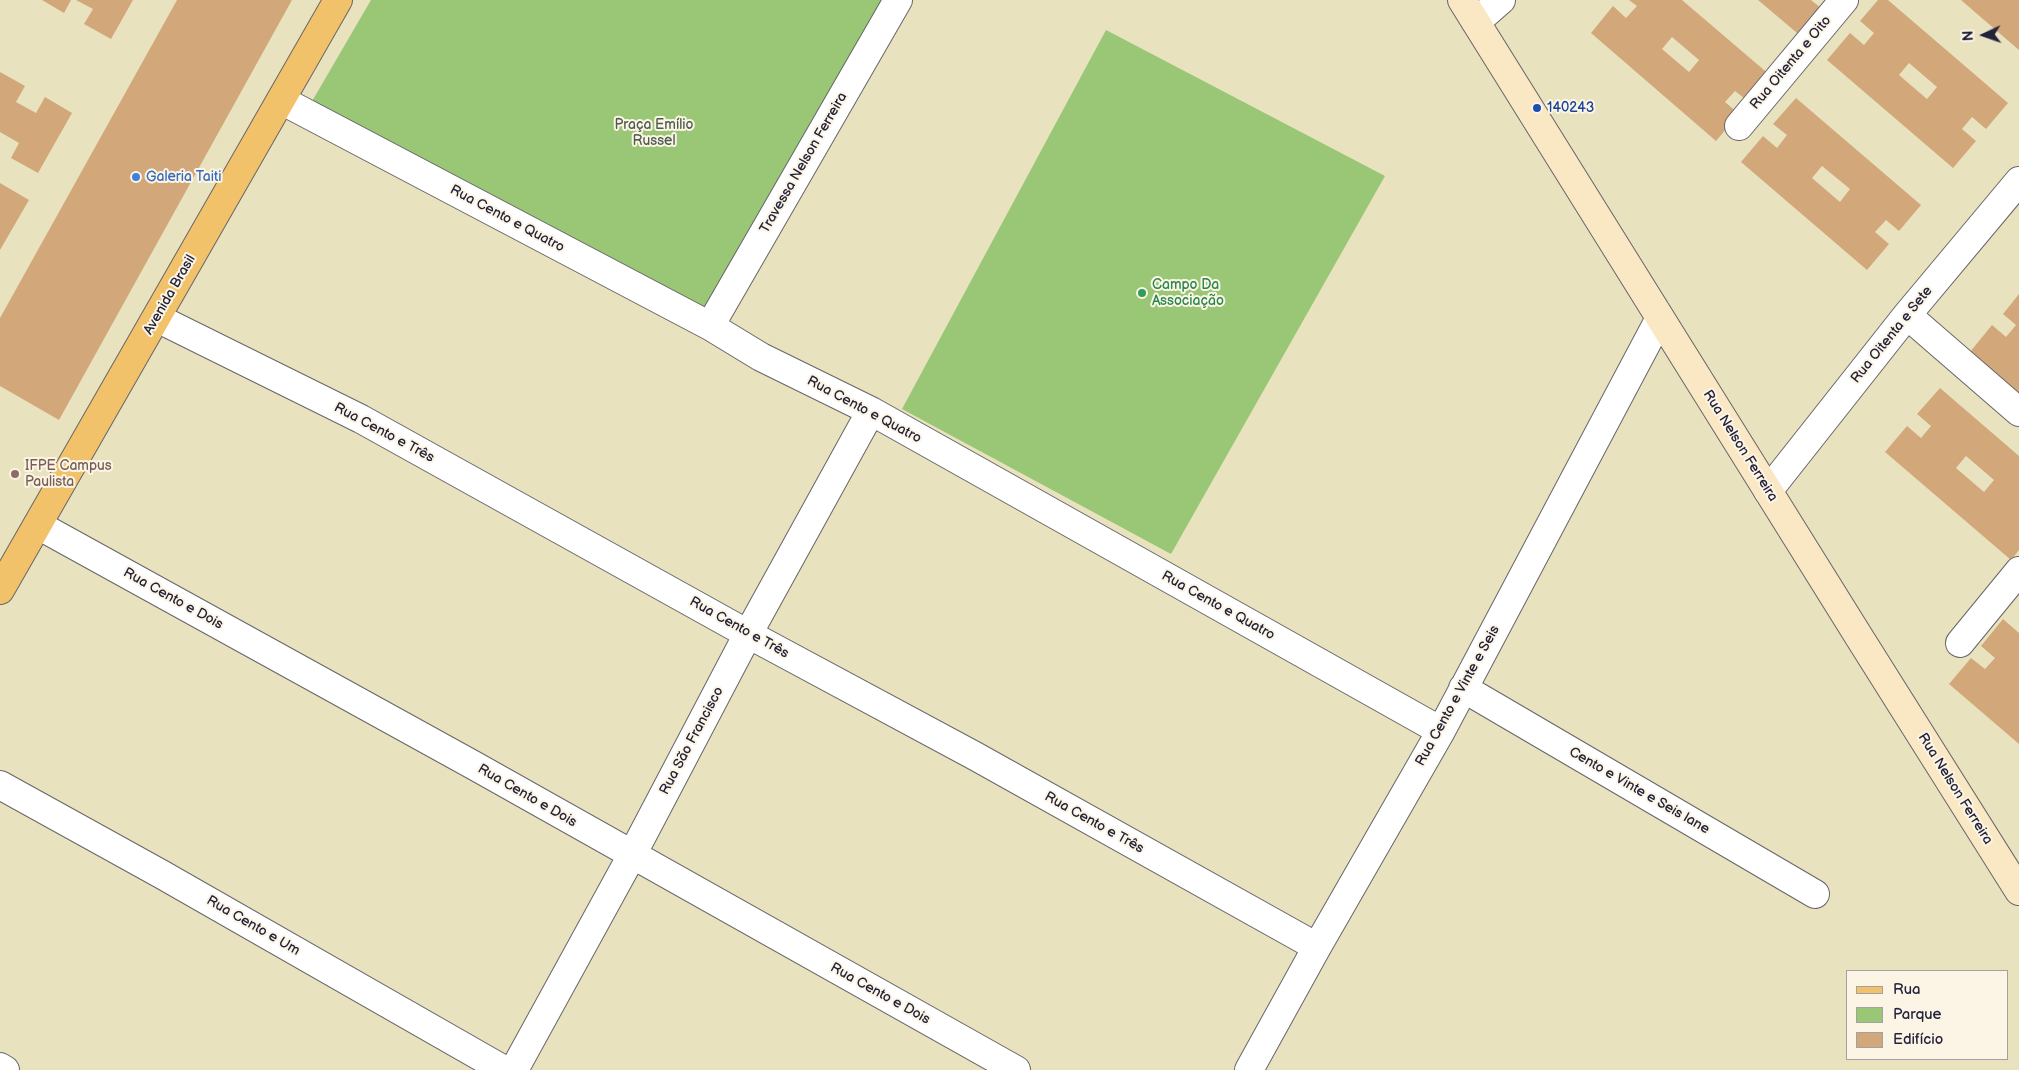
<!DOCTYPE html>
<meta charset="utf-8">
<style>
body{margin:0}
#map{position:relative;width:2019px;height:1070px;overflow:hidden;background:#e9e2bf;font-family:"Balsamiq Sans",sans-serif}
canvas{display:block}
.legend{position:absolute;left:1846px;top:970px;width:162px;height:90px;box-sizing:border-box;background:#fcf5e5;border:1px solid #a5a1a1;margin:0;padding:6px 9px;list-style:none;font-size:15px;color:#22223b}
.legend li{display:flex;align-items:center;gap:10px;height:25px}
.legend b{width:25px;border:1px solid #a5a1a1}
.north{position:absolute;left:1959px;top:10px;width:50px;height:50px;-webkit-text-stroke:4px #fcf5e5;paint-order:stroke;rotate:267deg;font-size:14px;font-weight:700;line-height:20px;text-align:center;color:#22223b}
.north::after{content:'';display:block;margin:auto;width:18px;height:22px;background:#22223b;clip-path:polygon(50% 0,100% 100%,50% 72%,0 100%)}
</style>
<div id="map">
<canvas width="2019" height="1070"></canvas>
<ul class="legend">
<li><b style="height:6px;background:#f2c26a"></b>Rua</li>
<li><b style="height:14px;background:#99c775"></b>Parque</li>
<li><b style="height:14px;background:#d2a87a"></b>Edifício</li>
</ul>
<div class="north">N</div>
</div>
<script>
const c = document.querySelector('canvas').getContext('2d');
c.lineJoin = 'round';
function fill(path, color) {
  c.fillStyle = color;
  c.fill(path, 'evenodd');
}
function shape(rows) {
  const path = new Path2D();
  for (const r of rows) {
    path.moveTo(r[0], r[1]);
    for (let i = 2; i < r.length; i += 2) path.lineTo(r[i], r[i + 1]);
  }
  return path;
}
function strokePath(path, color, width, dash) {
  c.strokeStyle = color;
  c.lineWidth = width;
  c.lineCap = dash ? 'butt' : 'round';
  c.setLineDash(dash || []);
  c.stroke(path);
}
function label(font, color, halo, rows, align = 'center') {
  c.font = font + ' "Balsamiq Sans",sans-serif';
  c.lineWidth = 4;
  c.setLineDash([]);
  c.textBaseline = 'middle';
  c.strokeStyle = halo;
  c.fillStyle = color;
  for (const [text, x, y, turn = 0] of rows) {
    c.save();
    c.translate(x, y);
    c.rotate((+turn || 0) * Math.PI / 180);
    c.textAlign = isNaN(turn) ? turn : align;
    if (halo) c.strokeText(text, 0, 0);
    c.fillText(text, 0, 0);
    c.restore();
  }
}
fill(shape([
 [371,0,885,0,705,309,311,103],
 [1106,30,1385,176,1171,554,902,409]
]), '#99c775');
fill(shape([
 [42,0,71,0,64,13],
 [76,0,133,0,111,39,84,24,93,9],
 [177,0,292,0,59,420,0,386,0,318],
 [1629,0,1682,0,1771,76,1749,102,1735,91,1725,102,1739,114,1716,141,1591,33,1613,6,1626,18,1637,6],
 [1672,37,1699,60,1689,72,1662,49],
 [1758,0,1811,0,1826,12,1803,38],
 [1878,0,1888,0,2008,103,1986,129,1972,117,1962,129,1976,141,1953,168,1827,60,1850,33,1864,45,1874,33,1860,21],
 [1909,63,1937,87,1927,99,1899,75],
 [1961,0,2019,0,2019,50,1976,13],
 [0,72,25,86,16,102,36,113,45,97,72,113,38,173,11,158,19,143,0,132],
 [1796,98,1921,205,1899,231,1886,220,1875,232,1889,244,1867,270,1741,162,1763,136,1777,148,1787,135,1773,124],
 [1822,166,1850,189,1840,202,1812,178],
 [0,183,29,200,0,250],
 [2019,294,2019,394,1970,352,1992,325,2006,337,2016,325,2003,314],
 [1940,388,2019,456,2019,550,2011,560,1885,452,1907,426,1921,438,1931,426,1917,414],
 [1966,456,1994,480,1984,492,1956,468],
 [2003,619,2019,633,2019,744,1949,684,1971,658,1985,669,1995,658,1981,646]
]), '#d2a87a');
const street = shape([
 [1476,22,1501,0],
 [281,100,710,326,761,357,871,411,1441,731],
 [1739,126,1844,0],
 [1907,315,2019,412],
 [157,318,361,419,748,634,975,756,1317,947],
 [710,326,898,0],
 [1768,491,1907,315,2019,181],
 [38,525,475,766,1016,1070],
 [1960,643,2019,571],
 [1463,688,1815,894],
 [0,785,161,874,504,1070],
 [0,1067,5,1070],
 [514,1070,632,855,748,634,871,411],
 [1249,1070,1317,947,1441,731,1660,318]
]);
const secondary = shape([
 [1462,0,1861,640,2019,891]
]);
const primary = shape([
 [0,590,338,0]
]);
strokePath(street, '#686569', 30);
strokePath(secondary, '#686569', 30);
strokePath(primary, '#686569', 30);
strokePath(street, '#fff', 28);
strokePath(secondary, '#fae7c3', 28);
strokePath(primary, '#f2c26a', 28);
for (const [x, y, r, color] of [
 [1537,108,5,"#1a4fb4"],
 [136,177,5,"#3f7fe0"],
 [1142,293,5,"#2e9e5b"],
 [15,474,5,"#8d6e63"]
]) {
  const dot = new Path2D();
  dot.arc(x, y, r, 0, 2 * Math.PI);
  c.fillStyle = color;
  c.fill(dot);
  strokePath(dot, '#fcf5e5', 2);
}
label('14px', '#22223b', '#fcf5e5', [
 ["Rua Oitenta e Oito",1791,63,-50],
 ["Travessa Nelson Ferreira",804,163,-60],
 ["Rua Cento e Quatro",507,219,28],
 ["Avenida Brasil",170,295,-60],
 ["Rua Oitenta e Sete",1892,335,-51],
 ["Rua Cento e Quatro",864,410,28],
 ["Rua Cento e Três",384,433,28],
 ["Rua Nelson Ferreira",1740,446,58],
 ["Rua Cento e Dois",173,599,29],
 ["Rua Cento e Quatro",1218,606,29],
 ["Rua Cento e Três",739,628,29],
 ["Rua Cento e Vinte e Seis",1458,696,-61],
 ["Rua São Francisco",692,741,-62],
 ["Rua Nelson Ferreira",1955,789,58],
 ["Cento e Vinte e Seis lane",1639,791,30],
 ["Rua Cento e Dois",527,796,30],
 ["Rua Cento e Três",1094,823,29],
 ["Rua Cento e Um",253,926,30],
 ["Rua Cento e Dois",880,994,29]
]);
label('14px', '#164399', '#fcf5e5', [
 ["140243",1547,108]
], 'left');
label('14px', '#4c5c4f', '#fcf5e5', [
 ["Praça Emílio",654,125],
 ["Russel",654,141]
]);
label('14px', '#366cbe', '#fcf5e5', [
 ["Galeria Taiti",146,177]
], 'left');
label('14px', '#27864d', '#fcf5e5', [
 ["Campo Da",1152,285],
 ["Associação",1152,301]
], 'left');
label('14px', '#785e54', '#fcf5e5', [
 ["IFPE Campus",25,466],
 ["Paulista",25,482]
], 'left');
</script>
